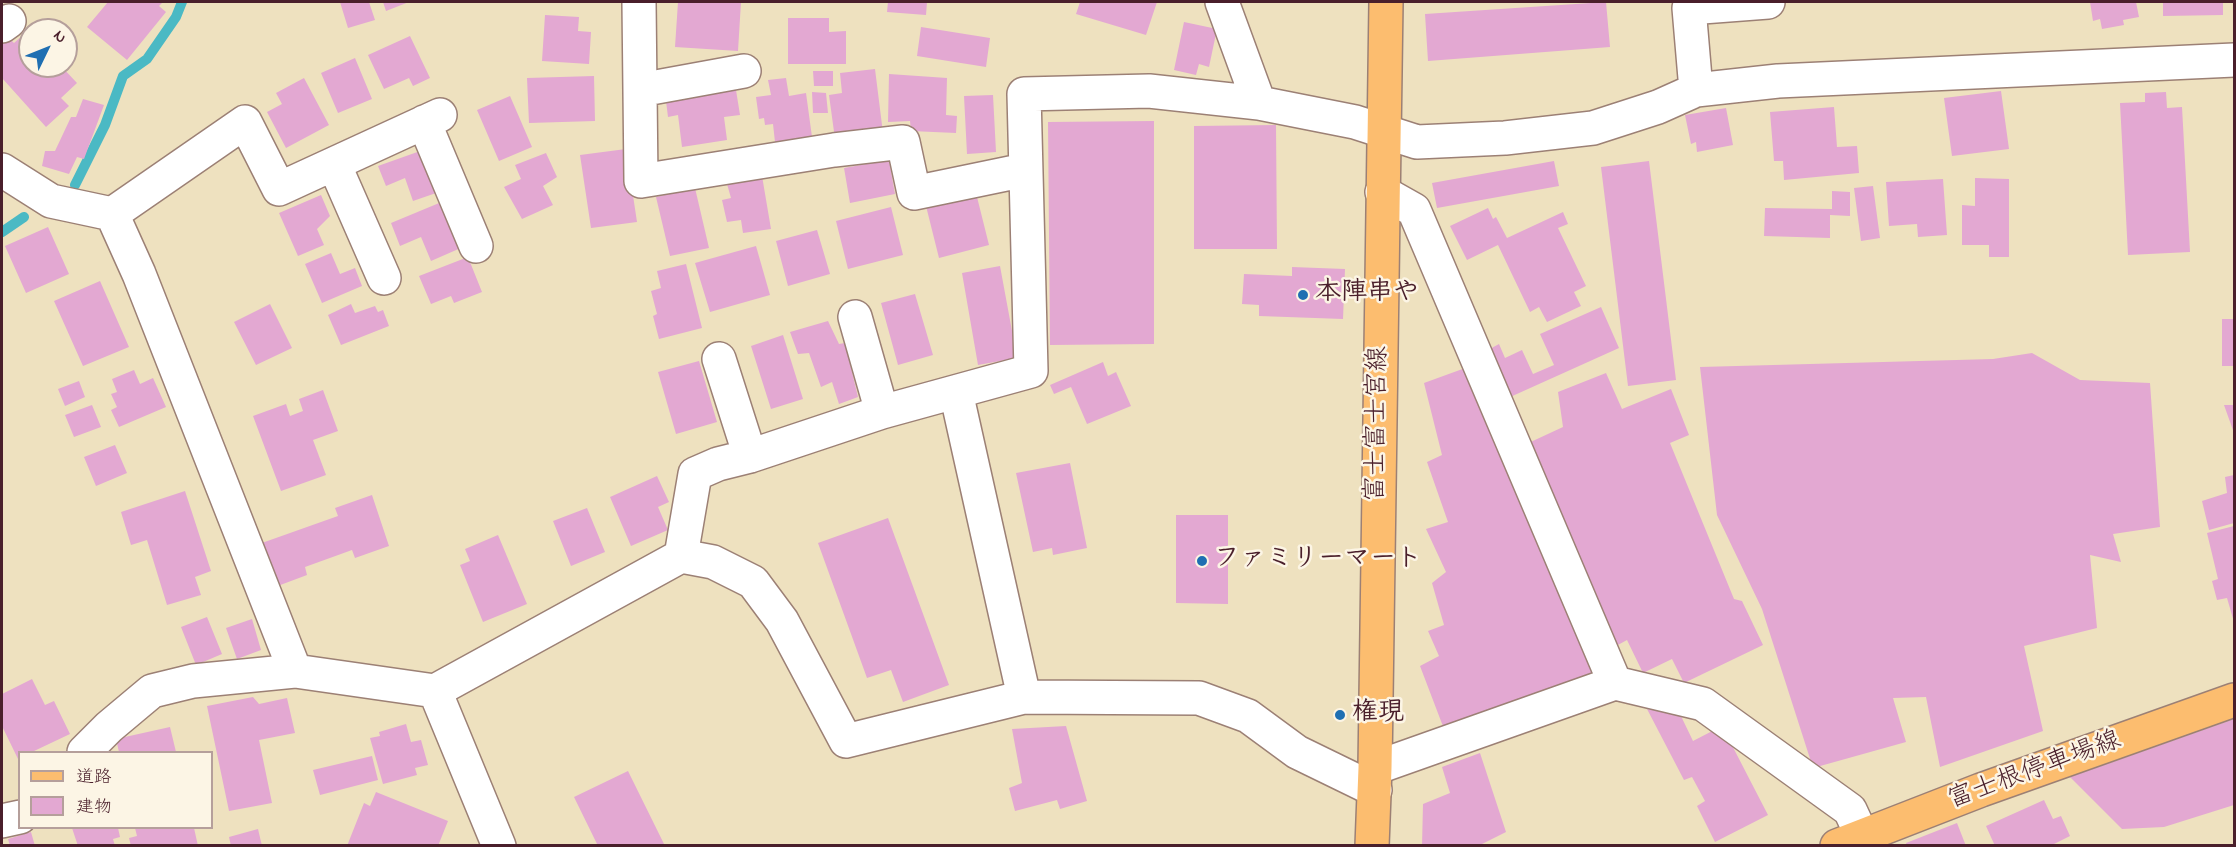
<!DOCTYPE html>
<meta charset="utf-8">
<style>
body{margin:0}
#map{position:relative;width:2236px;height:847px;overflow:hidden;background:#eee1bf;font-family:"Indie Flower","Klee One",sans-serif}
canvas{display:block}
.frame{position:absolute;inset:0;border:3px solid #4a1f2b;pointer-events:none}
.legend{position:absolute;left:18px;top:751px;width:195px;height:78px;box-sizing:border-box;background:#fcf5e5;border:2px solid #b59f9b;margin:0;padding:8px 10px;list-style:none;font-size:18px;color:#4a1f2b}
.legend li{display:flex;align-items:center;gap:12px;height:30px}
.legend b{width:30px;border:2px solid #b59f9b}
.north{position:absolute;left:18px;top:18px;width:60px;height:60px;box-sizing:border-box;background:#fcf5e5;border:2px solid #b59f9b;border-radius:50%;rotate:47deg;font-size:16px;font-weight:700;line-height:24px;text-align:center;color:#4a1f2b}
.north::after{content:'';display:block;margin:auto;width:21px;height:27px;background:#1f6fb2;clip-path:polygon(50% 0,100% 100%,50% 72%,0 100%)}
</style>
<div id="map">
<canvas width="2236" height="847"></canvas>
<div class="frame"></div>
<ul class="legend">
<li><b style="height:8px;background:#fcbd6f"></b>道路</li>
<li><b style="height:16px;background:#e3a8d2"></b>建物</li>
</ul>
<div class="north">N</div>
</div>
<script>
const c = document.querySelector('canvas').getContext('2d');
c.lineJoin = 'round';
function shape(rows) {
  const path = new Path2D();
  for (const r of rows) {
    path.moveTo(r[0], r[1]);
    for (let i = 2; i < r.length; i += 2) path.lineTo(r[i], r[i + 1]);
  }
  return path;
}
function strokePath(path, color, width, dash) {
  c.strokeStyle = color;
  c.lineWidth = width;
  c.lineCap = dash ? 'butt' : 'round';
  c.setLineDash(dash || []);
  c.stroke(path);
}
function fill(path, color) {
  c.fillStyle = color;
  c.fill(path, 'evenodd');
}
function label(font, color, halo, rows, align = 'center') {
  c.font = font + ' "Indie Flower","Klee One",sans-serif';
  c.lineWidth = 5;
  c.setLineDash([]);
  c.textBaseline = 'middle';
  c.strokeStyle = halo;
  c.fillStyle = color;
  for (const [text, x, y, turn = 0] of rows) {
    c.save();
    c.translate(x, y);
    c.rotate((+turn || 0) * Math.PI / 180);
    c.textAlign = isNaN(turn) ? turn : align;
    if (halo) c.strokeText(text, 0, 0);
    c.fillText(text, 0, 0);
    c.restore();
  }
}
strokePath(shape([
 [75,185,105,125,123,76,147,59,176,17,182,2],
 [2,232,24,217]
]), '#4bb9c4', 10);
fill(shape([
 [108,2,163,2,159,6,166,12,127,60,87,27],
 [340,2,369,2,375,20,348,28],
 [383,2,409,2,386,11],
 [678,2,741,2,738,51,675,47],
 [888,2,927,2,926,15,887,12],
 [1080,2,1157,2,1146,35,1076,14],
 [1606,2,1610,47,1428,61,1425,14],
 [2090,2,2136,2,2139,17,2123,20,2124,25,2102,29,2100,19,2093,21],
 [2163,2,2223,2,2223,15,2163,16],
 [545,15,579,17,578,31,591,32,589,64,542,61],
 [788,18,829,18,829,32,846,31,846,64,788,64],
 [1184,22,1217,29,1209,67,1199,64,1196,75,1174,70],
 [921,27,990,38,986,67,917,56],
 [25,33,30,38,30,66,61,66,77,83,61,98,69,106,46,127,2,78,2,41,7,36,14,43],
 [410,36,430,78,413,86,409,78,384,89,368,55],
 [355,58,372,99,338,113,321,73],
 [875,69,883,133,835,139,829,95,842,93,840,73],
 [813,71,833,71,833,86,814,86],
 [889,74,947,78,946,115,957,116,956,133,911,131,910,121,888,122],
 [594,76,595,121,529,123,527,78],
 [304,78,329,125,286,148,267,112,282,104,276,93],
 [786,78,789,96,806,93,812,137,775,142,773,124,765,125,764,118,759,119,756,97,771,95,768,80],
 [736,90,740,115,724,117,727,140,682,147,678,115,668,117,666,101],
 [2001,91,2009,149,1952,156,1944,98],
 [812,92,826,93,828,113,813,113],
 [2166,92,2167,108,2182,107,2190,252,2128,255,2120,103,2145,102,2145,93],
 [993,95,996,152,967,154,964,96],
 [510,96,532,147,499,161,477,110],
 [83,99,104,105,84,159,77,157,69,174,42,166,45,151,55,151,71,117,76,117],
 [1834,107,1837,147,1857,146,1859,173,1784,180,1783,161,1774,161,1770,112],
 [1726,108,1733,145,1697,152,1696,142,1691,144,1685,115],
 [1154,121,1154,344,1050,345,1048,122],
 [1276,125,1277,249,1194,249,1194,126],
 [626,149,637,222,591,228,580,155],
 [423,150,439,192,413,201,405,178,386,186,378,166],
 [546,153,557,177,543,186,553,205,522,219,504,187,521,179,515,165],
 [889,160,895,194,850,203,844,168],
 [1554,161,1559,186,1437,208,1432,183],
 [1649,161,1676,380,1628,386,1601,167],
 [762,176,771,229,743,233,741,220,727,222,722,200,731,198,727,184],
 [1975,178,2009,179,2009,257,1989,257,1989,245,1962,245,1962,205,1975,206],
 [1943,179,1947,235,1918,237,1917,224,1889,226,1886,182],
 [1873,186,1880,238,1861,241,1854,188],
 [695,188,709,248,670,256,656,197],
 [1832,191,1850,192,1850,216,1830,215,1830,238,1764,236,1765,208,1832,209],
 [976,193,989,245,939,258,926,206],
 [321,195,330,216,317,229,324,245,298,256,279,213],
 [444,201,463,247,431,261,421,237,400,246,391,223],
 [891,207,903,255,848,269,836,221],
 [1488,208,1493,219,1496,217,1507,238,1563,212,1568,224,1558,228,1586,286,1574,292,1581,306,1547,322,1539,307,1530,312,1498,245,1467,260,1450,226],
 [48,227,69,274,26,293,5,246],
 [817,230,830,274,788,286,776,241],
 [756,246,770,295,710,312,695,263],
 [331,253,340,274,355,268,362,286,322,303,305,264],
 [468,257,482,292,454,303,451,296,431,304,419,276],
 [686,264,702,328,659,339,653,316,657,314,651,291,661,288,657,271],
 [1000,266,1017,358,978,365,962,273],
 [1292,267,1345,269,1343,319,1259,316,1259,305,1242,304,1244,274,1292,276],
 [100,281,129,347,83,366,54,301],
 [915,294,933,355,898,365,881,303],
 [270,304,292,348,256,365,234,322],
 [351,304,355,313,375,306,378,312,383,310,389,326,341,345,328,315],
 [1601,307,1619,348,1508,398,1486,351,1499,344,1505,358,1522,350,1533,374,1554,365,1540,334],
 [2222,319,2234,319,2234,366,2222,366],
 [828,321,839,344,845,343,858,397,839,404,832,382,821,387,809,353,798,354,790,332],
 [783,335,803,399,771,409,751,346],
 [2032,353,2080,380,2150,383,2160,527,2113,534,2121,562,2090,555,2097,628,2024,646,2043,731,1940,767,1926,697,1893,698,1906,742,1813,768,1762,609,1717,515,1700,367,1993,359],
 [699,361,717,422,676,434,658,372],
 [1103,362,1108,376,1116,372,1131,406,1087,424,1071,387,1054,394,1050,385],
 [1468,367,1597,675,1444,729,1420,666,1439,656,1428,631,1444,625,1432,583,1446,572,1426,529,1448,522,1427,462,1442,455,1424,383],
 [134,370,140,384,153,378,166,407,119,427,111,410,117,407,111,394,117,392,112,379],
 [1606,373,1622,409,1671,389,1689,435,1670,443,1734,599,1742,601,1763,645,1684,683,1672,659,1643,673,1627,640,1616,646,1522,446,1563,427,1558,392],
 [79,381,85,397,65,406,58,389],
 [323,390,338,431,313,440,326,475,281,491,253,416,286,404,290,416,303,411,299,399],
 [92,405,101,427,74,437,65,415],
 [2224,405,2234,405,2234,433],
 [115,445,127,473,96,486,84,457],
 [1070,463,1087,548,1053,555,1052,548,1033,552,1016,473],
 [2234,475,2234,523,2209,530,2202,501,2227,493,2225,477],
 [657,476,669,502,658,507,668,530,631,546,610,497],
 [185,491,211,571,195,577,201,595,167,605,147,540,131,545,121,512],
 [372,495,389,546,355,558,352,550,305,567,307,575,275,587,259,544,338,516,335,508],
 [587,508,605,552,571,566,553,521],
 [1176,515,1228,515,1228,604,1176,603],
 [888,518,949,685,903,702,891,670,867,678,818,543],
 [2234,526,2234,622,2227,598,2217,600,2212,581,2218,579,2207,533],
 [498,535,527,604,483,622,460,565,470,561,465,549],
 [207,617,222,654,196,665,181,627],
 [252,619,261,650,237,659,226,628],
 [32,679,45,705,54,701,70,734,32,752,20,752,18,759,2,726,2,694],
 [253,697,259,704,287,698,295,733,259,740,272,803,229,811,207,706],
 [1647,709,1680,714,1693,741,1722,726,1768,815,1715,842,1697,806,1705,801,1692,777,1684,780],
 [2234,719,2234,805,2164,827,2122,829,2070,777],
 [406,724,411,742,421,740,428,765,415,768,417,775,383,784,370,738,380,736,379,732],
 [1066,726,1087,801,1060,809,1057,800,1015,811,1009,788,1022,783,1012,729],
 [170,727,176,752,119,752,116,739],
 [1480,753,1506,832,1478,846,1422,846,1423,804,1450,793,1442,767],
 [372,756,378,780,320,795,313,770],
 [628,771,665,846,598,846,574,797],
 [376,792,448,821,438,846,347,846,364,803,370,806],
 [2044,800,2053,819,2061,816,2070,836,2050,846,1995,846,1986,826],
 [1957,823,1966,846,1907,846,1906,843],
 [72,828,118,828,120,837,113,839,115,846,78,846],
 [135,828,194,828,198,846,131,846,129,838,137,836],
 [258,829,262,846,231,846,229,837],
 [31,832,35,846,10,846,8,839]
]), '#e3a8d2');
const minor = shape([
 [639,2,641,181,834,150,903,142,914,193,1025,170],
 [1222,2,1259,103,1355,122,1417,142,1505,138,1593,128,1658,107,1696,90,1778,81,2234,60],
 [2,26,9,21],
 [640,90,744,71],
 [1696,90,1689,8,1768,2],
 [424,122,476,246],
 [334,164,384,278],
 [2,170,51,201,112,214,139,274,295,671,435,691,681,556,713,562,753,582,782,621,846,741,1024,697,1199,698,1248,716,1297,752,1375,790],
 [1382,192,1414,210,1615,683,1703,704,1850,810,1862,836],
 [112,214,245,122,279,189,440,115],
 [855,317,882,412],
 [719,359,750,456],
 [956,392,1024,697],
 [681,556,695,474,718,464,750,456,882,412,1031,371,1024,94,1149,91,1259,103],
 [435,691,499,846],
 [84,752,109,727,152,691,193,681,295,671],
 [1375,768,1615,683],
 [2,821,20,817]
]);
const major = shape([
 [1372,846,1375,768,1386,2],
 [1837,846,1981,790,2234,700]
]);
strokePath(minor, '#9c8075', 36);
strokePath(major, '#9c8075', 36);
strokePath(minor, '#fff', 33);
strokePath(major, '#fcbd6f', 33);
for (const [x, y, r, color] of [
 [1303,295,6,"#1f6fb2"],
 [1202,561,6,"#1f6fb2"],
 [1340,715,6,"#1f6fb2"]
]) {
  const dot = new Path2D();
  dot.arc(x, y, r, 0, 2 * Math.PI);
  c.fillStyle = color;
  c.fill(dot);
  strokePath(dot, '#fcf5e5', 2);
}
label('bold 26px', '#4a1f2b', '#fcf5e5', [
 ["本陣串や",1315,295],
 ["ファミリーマート",1214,561],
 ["権現",1352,715]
], 'left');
label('26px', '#4a1f2b', '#fcf5e5', [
 ["富士富士宮線",1379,424,-89],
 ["富士根停車場線",2035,772,-20]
]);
</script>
